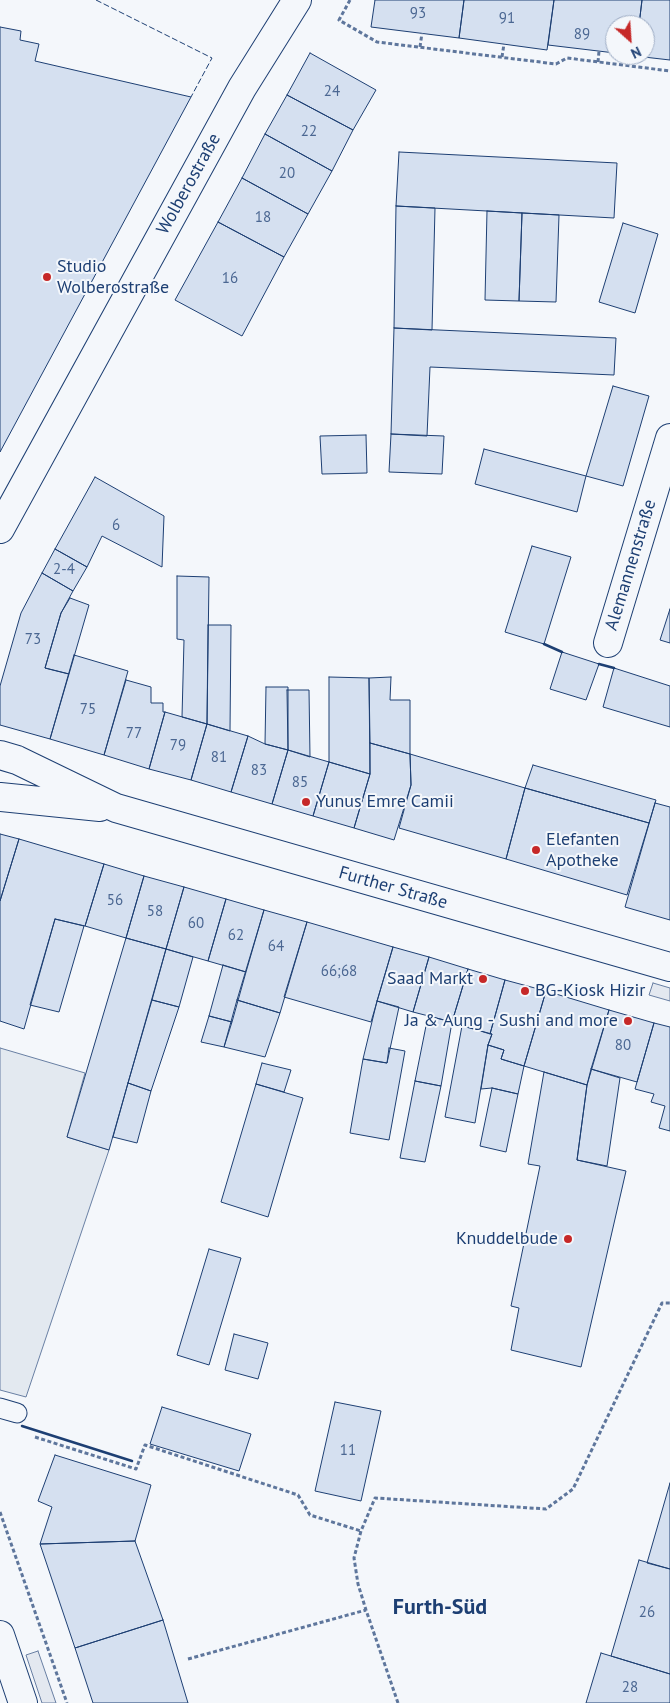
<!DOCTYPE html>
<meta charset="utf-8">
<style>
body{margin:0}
#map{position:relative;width:670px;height:1703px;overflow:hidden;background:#f4f7fb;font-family:"PT Sans",sans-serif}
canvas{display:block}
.north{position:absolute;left:605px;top:15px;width:50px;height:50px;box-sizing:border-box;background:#f4f7fb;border:1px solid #9eadc5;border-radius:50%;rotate:154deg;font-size:14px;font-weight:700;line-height:20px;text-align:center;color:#1d3f73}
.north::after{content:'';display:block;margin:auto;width:18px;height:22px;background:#c62828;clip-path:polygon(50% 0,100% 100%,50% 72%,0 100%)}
</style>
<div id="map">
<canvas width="670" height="1703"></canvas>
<div class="north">N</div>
</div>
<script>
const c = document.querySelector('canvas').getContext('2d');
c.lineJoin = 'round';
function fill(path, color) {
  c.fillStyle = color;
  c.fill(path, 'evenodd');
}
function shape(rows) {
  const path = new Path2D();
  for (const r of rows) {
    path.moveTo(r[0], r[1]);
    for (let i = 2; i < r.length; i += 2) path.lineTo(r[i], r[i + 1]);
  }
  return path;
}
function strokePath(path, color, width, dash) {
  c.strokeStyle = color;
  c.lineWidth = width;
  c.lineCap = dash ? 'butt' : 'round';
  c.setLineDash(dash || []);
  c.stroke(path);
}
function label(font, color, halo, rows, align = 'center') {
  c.font = font + ' "PT Sans",sans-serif';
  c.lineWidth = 4;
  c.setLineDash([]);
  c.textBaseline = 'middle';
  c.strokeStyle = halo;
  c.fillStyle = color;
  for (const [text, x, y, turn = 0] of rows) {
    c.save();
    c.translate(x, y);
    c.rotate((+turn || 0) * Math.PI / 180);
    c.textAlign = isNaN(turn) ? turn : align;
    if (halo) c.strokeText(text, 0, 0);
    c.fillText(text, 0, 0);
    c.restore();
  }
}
const green = shape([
 [0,1048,85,1073,67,1137,109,1150,26,1397,0,1390,0,1048]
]);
fill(green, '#e3e9f0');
strokePath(green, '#687fa3', 1);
const parking = shape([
 [653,983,670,988,670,1001,649,995,653,983],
 [38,1651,56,1703,42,1703,26,1655,38,1651]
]);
fill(parking, '#e3e8f0');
strokePath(parking, '#687fa3', 1);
const building = shape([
 [375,0,464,0,459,38,371,27,375,0],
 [464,0,554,0,547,50,459,38,464,0],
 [554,0,642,0,639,25,615,25,615,53,548,45,554,0],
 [642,0,670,0,670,60,635,56,645,55,645,25,639,25,642,0],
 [0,27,21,31,20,40,39,44,35,61,191,97,0,452,0,27],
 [310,53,376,90,353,130,287,95,310,53],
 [287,95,353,130,332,171,265,134,287,95],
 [265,134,332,171,308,214,242,178,265,134],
 [399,152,617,163,614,218,396,206,399,152],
 [242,178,308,214,284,257,218,222,242,178],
 [396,206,435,208,432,330,394,328,396,206],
 [487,211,522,213,519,301,485,300,487,211],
 [522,213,559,215,556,302,519,301,522,213],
 [218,222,284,257,242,336,175,300,218,222],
 [623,223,658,234,635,313,599,302,623,223],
 [394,328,616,338,614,375,430,367,427,436,391,434,394,328],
 [613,386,649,396,623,486,586,476,613,386],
 [391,434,444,436,442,474,389,472,391,434],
 [366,435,367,473,322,474,320,436,366,435],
 [484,449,586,476,577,512,475,484,484,449],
 [95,477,164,516,162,567,102,536,87,567,55,549,95,477],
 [532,546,571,557,544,644,505,632,532,546],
 [55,549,87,567,73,591,42,573,55,549],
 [42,573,73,591,61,613,45,668,69,674,50,739,0,725,0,686,21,613,42,573],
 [177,576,209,577,207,724,182,717,184,640,177,639,177,576],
 [70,598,89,605,69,674,45,668,61,613,70,598],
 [670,609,670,643,660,640,670,609],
 [208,625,231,625,230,731,207,724,208,625],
 [562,652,599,664,586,700,550,689,562,652],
 [74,655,128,671,104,755,50,739,74,655],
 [614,668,670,686,670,727,603,707,614,668],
 [329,677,369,678,370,774,329,762,329,677],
 [391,677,390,700,410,700,410,754,370,743,369,678,391,677],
 [126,680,151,687,151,703,163,703,163,712,165,712,149,769,104,755,126,680],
 [266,687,288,687,288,750,265,744,266,687],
 [287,690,309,690,310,757,288,750,287,690],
 [165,712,207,724,191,780,149,769,165,712],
 [207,724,248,736,231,792,191,780,207,724],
 [248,736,265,744,288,750,272,804,231,792,248,736],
 [370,743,410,754,411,785,394,840,354,828,370,774,370,743],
 [288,750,329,762,313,816,272,804,288,750],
 [410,754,525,788,506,859,399,828,411,785,410,754],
 [329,762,370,774,354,828,313,816,329,762],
 [533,765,656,800,649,823,525,788,533,765],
 [525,788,649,823,627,895,506,859,525,788],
 [655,803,670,807,670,920,625,907,655,803],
 [0,834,19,839,0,901,0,834],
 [19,839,104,864,85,926,55,919,24,1029,0,1021,0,901,19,839],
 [104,864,144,876,126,938,85,926,104,864],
 [144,876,184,887,166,949,126,938,144,876],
 [184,887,226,899,208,961,166,949,184,887],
 [226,899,264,910,246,972,208,961,226,899],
 [264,910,307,922,280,1013,237,1000,264,910],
 [55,919,84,926,59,1012,30,1005,55,919],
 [307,922,393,947,371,1022,284,997,307,922],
 [126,938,166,949,109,1150,67,1137,126,938],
 [393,947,429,957,413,1012,377,1001,393,947],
 [166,949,193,957,179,1007,152,1000,166,949],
 [429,957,468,969,452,1022,413,1012,429,957],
 [223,965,246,972,232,1022,209,1016,223,965],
 [468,969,505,980,490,1034,452,1022,468,969],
 [505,980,546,991,524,1066,501,1059,504,1050,488,1045,492,1034,490,1034,505,980],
 [546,991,609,1010,587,1085,524,1066,546,991],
 [152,1000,179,1007,151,1091,128,1083,152,1000],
 [237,1000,280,1013,265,1057,224,1047,237,1000],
 [377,1001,399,1007,387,1063,363,1059,377,1001],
 [609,1010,654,1023,637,1082,591,1069,609,1010],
 [209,1016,232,1022,224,1047,201,1042,209,1016],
 [428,1016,452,1022,441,1086,415,1081,428,1016],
 [654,1023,670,1027,670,1131,659,1128,665,1106,651,1102,654,1094,635,1089,654,1023],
 [462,1026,492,1034,488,1045,475,1123,445,1117,462,1026],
 [488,1045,504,1050,501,1059,524,1066,518,1094,492,1088,481,1089,488,1045],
 [389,1048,405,1051,389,1140,350,1133,363,1059,387,1063,389,1048],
 [262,1063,291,1070,284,1092,256,1084,262,1063],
 [591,1069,620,1078,607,1166,577,1160,587,1085,591,1069],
 [544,1072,587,1085,577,1160,626,1171,581,1367,511,1350,519,1308,511,1306,540,1166,528,1164,544,1072],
 [415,1081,441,1086,425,1162,400,1158,415,1081],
 [128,1083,151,1091,137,1143,113,1137,128,1083],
 [256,1084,303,1098,268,1217,221,1202,256,1084],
 [492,1088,518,1094,506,1152,480,1146,492,1088],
 [209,1249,241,1258,209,1365,177,1355,209,1249],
 [234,1334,268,1343,258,1379,225,1370,234,1334],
 [335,1402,381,1411,361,1501,315,1491,335,1402],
 [162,1407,251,1434,239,1471,150,1444,162,1407],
 [55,1455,151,1485,135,1541,40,1544,52,1507,38,1501,55,1455],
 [670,1483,670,1569,647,1563,670,1483],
 [135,1541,163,1620,75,1648,40,1544,135,1541],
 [639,1560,670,1569,670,1674,611,1656,639,1560],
 [163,1620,188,1703,93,1703,75,1648,163,1620],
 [601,1653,670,1674,670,1703,586,1703,601,1653]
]);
fill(building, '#d5e0f0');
strokePath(building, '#1d3f73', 1);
const lane = shape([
 [0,1408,17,1413]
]);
const street = shape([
 [608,643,670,438]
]);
const secondary = shape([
 [0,529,242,88,297,0],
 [0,755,17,760,116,808,670,967],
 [0,797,100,807],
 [0,1635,23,1703]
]);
strokePath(lane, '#1d3f73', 21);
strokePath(street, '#1d3f73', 30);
strokePath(secondary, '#1d3f73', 30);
strokePath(shape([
 [350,0,339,20,377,42,556,64,567,58,670,71],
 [420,47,422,33],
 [502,57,504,44],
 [598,62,599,51],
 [35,1437,136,1469,145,1445,298,1495,310,1515,361,1531],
 [0,1512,67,1703],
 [188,1659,366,1610],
 [398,1703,366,1610,358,1584,354,1558,361,1531,375,1498,546,1509,573,1489,662,1303,670,1303]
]), '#5e769c', 3, [4, 2.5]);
strokePath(lane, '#f4f7fb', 19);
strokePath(street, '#f4f7fb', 28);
strokePath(secondary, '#f4f7fb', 28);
strokePath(shape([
 [96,0,212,58,191,97]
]), '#1d3f73', 1, [6, 2.5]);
strokePath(shape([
 [544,644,562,652],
 [599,664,614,668],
 [22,1426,132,1461]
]), '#1d3f73', 2.5);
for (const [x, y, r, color] of [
 [47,277,5,"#c62828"],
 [306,802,5,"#c62828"],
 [536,850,5,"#c62828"],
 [483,979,5,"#c62828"],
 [525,991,5,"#c62828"],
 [628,1021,5,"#c62828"],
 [568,1239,5,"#c62828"]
]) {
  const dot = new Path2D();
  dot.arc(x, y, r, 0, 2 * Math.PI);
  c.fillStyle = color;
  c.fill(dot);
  strokePath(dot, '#f4f7fb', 2);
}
label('15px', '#4b6792', null, [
 ["93",418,14],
 ["91",507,19],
 ["89",582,35],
 ["24",332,92],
 ["22",309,132],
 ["20",287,174],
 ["18",263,218],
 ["16",230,279],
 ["6",116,526],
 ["2-4",64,570],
 ["73",33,640],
 ["75",88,710],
 ["77",134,734],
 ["79",178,746],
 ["81",219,758],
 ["83",259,771],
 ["85",300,783],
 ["56",115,901],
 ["58",155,912],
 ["60",196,924],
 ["62",236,936],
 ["64",276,947],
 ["66;68",339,972],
 ["80",623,1046],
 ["11",348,1451],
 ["26",647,1613],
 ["28",630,1688]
]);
label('18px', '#1d3f73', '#f4f7fb', [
 ["Wolberostraße",189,184,-61],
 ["Alemannenstraße",631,565,-73],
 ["Further Straße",393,888,16]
]);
label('18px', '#1d3f73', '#f4f7fb', [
 ["Studio",57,267],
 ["Wolberostraße",57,288],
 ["Yunus Emre Camii",316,802],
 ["Elefanten",546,840],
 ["Apotheke",546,861],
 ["Saad Markt",473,979,"right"],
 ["BG-Kiosk Hizir",535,991],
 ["Ja & Aung - Sushi and more",618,1021,"right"],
 ["Knuddelbude",558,1239,"right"]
], 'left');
label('bold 22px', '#1d3f73', '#f4f7fb', [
 ["Furth-Süd",440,1608]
]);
</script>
